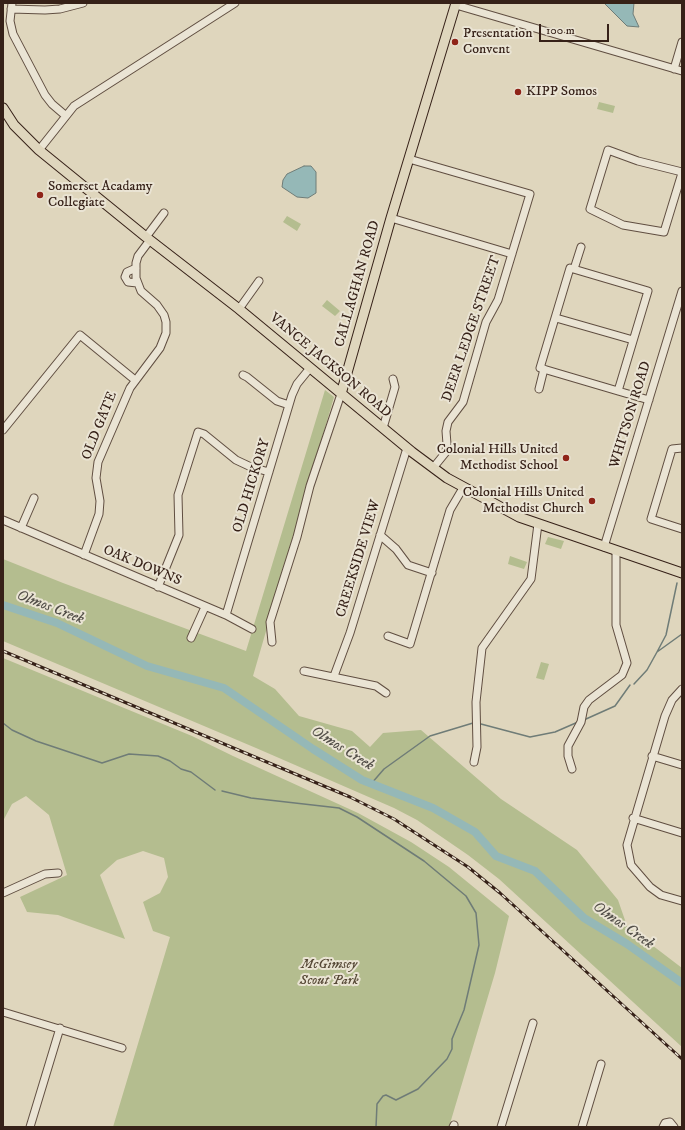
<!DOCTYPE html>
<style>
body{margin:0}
#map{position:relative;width:685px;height:1130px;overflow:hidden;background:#dfd6bd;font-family:"IM FELL DW Pica",serif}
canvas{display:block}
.frame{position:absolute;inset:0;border:4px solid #362118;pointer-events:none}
.scale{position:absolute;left:539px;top:24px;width:70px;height:18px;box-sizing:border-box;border:2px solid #362118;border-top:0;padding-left:5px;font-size:12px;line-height:14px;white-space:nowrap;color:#362118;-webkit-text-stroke:3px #eae4d4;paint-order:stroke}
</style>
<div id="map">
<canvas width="685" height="1130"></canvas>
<div class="frame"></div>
<div class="scale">100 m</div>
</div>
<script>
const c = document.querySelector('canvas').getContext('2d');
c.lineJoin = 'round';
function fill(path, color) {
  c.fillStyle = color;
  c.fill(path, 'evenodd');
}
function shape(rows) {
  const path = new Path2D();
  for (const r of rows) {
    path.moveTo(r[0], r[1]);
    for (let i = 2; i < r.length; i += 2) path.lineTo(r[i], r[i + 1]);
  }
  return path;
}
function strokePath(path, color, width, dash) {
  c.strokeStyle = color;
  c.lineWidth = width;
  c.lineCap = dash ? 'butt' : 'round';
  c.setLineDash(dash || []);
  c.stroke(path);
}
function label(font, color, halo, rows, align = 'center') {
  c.font = font + ' "IM FELL DW Pica",serif';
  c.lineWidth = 4;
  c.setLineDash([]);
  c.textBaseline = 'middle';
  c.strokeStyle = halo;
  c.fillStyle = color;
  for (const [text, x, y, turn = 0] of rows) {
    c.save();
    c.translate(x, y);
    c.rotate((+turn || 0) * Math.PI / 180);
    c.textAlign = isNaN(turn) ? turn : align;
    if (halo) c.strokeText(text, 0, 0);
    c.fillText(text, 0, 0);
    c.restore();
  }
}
fill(shape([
 [599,102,615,106,613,113,597,109],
 [287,216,301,224,297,231,283,222],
 [327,300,340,311,335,316,322,306],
 [325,390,334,397,253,676,275,689,299,716,352,731,370,747,383,733,421,730,501,799,577,850,618,900,627,926,682,968,682,1047,499,879,468,855,417,820,394,808,256,748,3,641,3,559,63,583,246,651],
 [548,537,564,541,561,549,545,544],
 [510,556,527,562,524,569,508,564],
 [3,658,192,736,233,756,358,813,411,842,449,867,509,916,495,973,449,1127,113,1127,170,937,153,931,143,902,160,893,168,877,164,858,143,851,117,860,100,875,125,939,58,915,27,912,20,897,67,875,49,815,26,796,12,804,3,821],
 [541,662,549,664,544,680,536,678]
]), '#b4bd8f');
const water = shape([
 [604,3,634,3,633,14,639,27,627,26,604,3],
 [304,166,311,166,316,172,316,193,308,198,297,197,282,187,283,180,287,174,304,166]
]);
fill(water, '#95b8b7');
strokePath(water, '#6f7c77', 1);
strokePath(shape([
 [657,652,666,635,677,583],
 [634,684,647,670,657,652,682,634],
 [586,719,615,706,630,685],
 [3,723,12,730,36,741,102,763,129,754,158,756,170,761,181,769,191,772,215,790],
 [481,724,530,737,555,732,578,722],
 [371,784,384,769,430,736,473,723],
 [222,791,251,798,339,808,357,817,424,861,466,896,476,913,479,945,464,1010,452,1039,452,1049,447,1059,418,1089,396,1100,386,1095,383,1096,377,1104,376,1127]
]), '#6f7c77', 1.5);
strokePath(shape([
 [3,605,57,623,147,666,224,688,313,749,362,780,433,808,475,832,496,856,535,871,584,918,627,944,682,983]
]), '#95b8b7', 8);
const minor = shape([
 [12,3,10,21,13,34,45,95,52,104,66,116],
 [456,5,682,71],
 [11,9,45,10,60,9,83,3],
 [674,69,682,42],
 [39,150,74,106,235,3],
 [409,159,530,194,498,300,486,322,463,402,448,422,446,431,447,444,446,452,433,468],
 [682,172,638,161,608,150,590,209,623,225,664,232,682,173],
 [391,218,512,254],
 [146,237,164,213],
 [136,268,127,272,125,277,128,282,137,283],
 [574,269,581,247],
 [239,309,259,281],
 [556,318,633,340],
 [243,375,247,377,277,401,289,405],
 [539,389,544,369],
 [618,391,648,291,570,268,540,368,618,391,649,400],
 [383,428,395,387,393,379],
 [3,430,80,335,135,380],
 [682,448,672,449,651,519,682,529],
 [3,520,226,615,252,629],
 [21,528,34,498],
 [380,535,396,549,408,565,432,573],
 [604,547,682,291],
 [84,555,99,514,100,501,96,478,98,462,130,388,160,348,166,333,166,322,164,315,157,305,141,291,136,278,136,263,138,256,150,240],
 [158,587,179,535,178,495,198,432,204,434,236,460,251,467,269,472],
 [226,615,292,395,297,384,310,368],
 [388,636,410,644,450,510,463,488],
 [191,638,205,607],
 [272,642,270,622,297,537,310,486,341,394],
 [304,671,376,686,386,693],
 [334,676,350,633,407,448],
 [682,689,672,700,665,716,627,845,631,865,650,887,661,895,682,901],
 [652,756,682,765],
 [474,762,477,747,476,702,482,648,531,579,538,524],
 [572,769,568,756,568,746,581,722,584,707,589,700,622,675,627,663,616,625,616,551],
 [633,818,682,833],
 [3,893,45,874,58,873],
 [3,1012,122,1048],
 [30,1127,60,1028],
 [453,1127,454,1125],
 [501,1127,533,1023],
 [582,1127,601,1064],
 [663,1127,665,1123,670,1122,674,1127]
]);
const major = shape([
 [3,108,14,125,39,150,146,237,239,309,412,452,447,478,519,517,682,573],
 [341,394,391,218,456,3]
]);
strokePath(minor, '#604e41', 9);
strokePath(major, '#362118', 11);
strokePath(minor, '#eae4d4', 7);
strokePath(major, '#dfd6bd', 9);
const rail = shape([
 [3,651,350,797,394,819,468,867,500,893,682,1059]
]);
strokePath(rail, '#362118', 3);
strokePath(rail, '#eae4d4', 1.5, [4.5]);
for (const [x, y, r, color] of [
 [455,42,4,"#8f2418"],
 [518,92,4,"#8f2418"],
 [40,195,4,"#8f2418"],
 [566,458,4,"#8f2418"],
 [592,501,4,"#8f2418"]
]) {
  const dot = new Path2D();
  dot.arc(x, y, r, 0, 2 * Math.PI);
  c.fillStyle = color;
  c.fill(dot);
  strokePath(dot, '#eae4d4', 1.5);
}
label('14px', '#362118', '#eae4d4', [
 ["Presentation",463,34],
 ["Convent",463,50],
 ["KIPP Somos",526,92],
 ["Somerset Acadamy",48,187],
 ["Collegiate",48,203],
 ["Colonial Hills United",558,450,"right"],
 ["Methodist School",558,466,"right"],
 ["Colonial Hills United",584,493,"right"],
 ["Methodist Church",584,509,"right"]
], 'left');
label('14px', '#362118', '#eae4d4', [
 ["CALLAGHAN ROAD",358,284,-74],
 ["DEER LEDGE STREET",472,329,-71],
 ["VANCE JACKSON ROAD",330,366,40],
 ["WHITSON ROAD",631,415,-73],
 ["OLD GATE",100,426,-68],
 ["OLD HICKORY",252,486,-73],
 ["CREEKSIDE VIEW",359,559,-73],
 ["OAK DOWNS",142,566,23]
]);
label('italic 14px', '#564836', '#eae4d4', [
 ["McGimsey",329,965],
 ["Scout Park",329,981]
]);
label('italic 15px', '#524e48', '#eae4d4', [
 ["Olmos Creek",50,608,21],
 ["Olmos Creek",342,749,32],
 ["Olmos Creek",623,926,35]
]);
</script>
